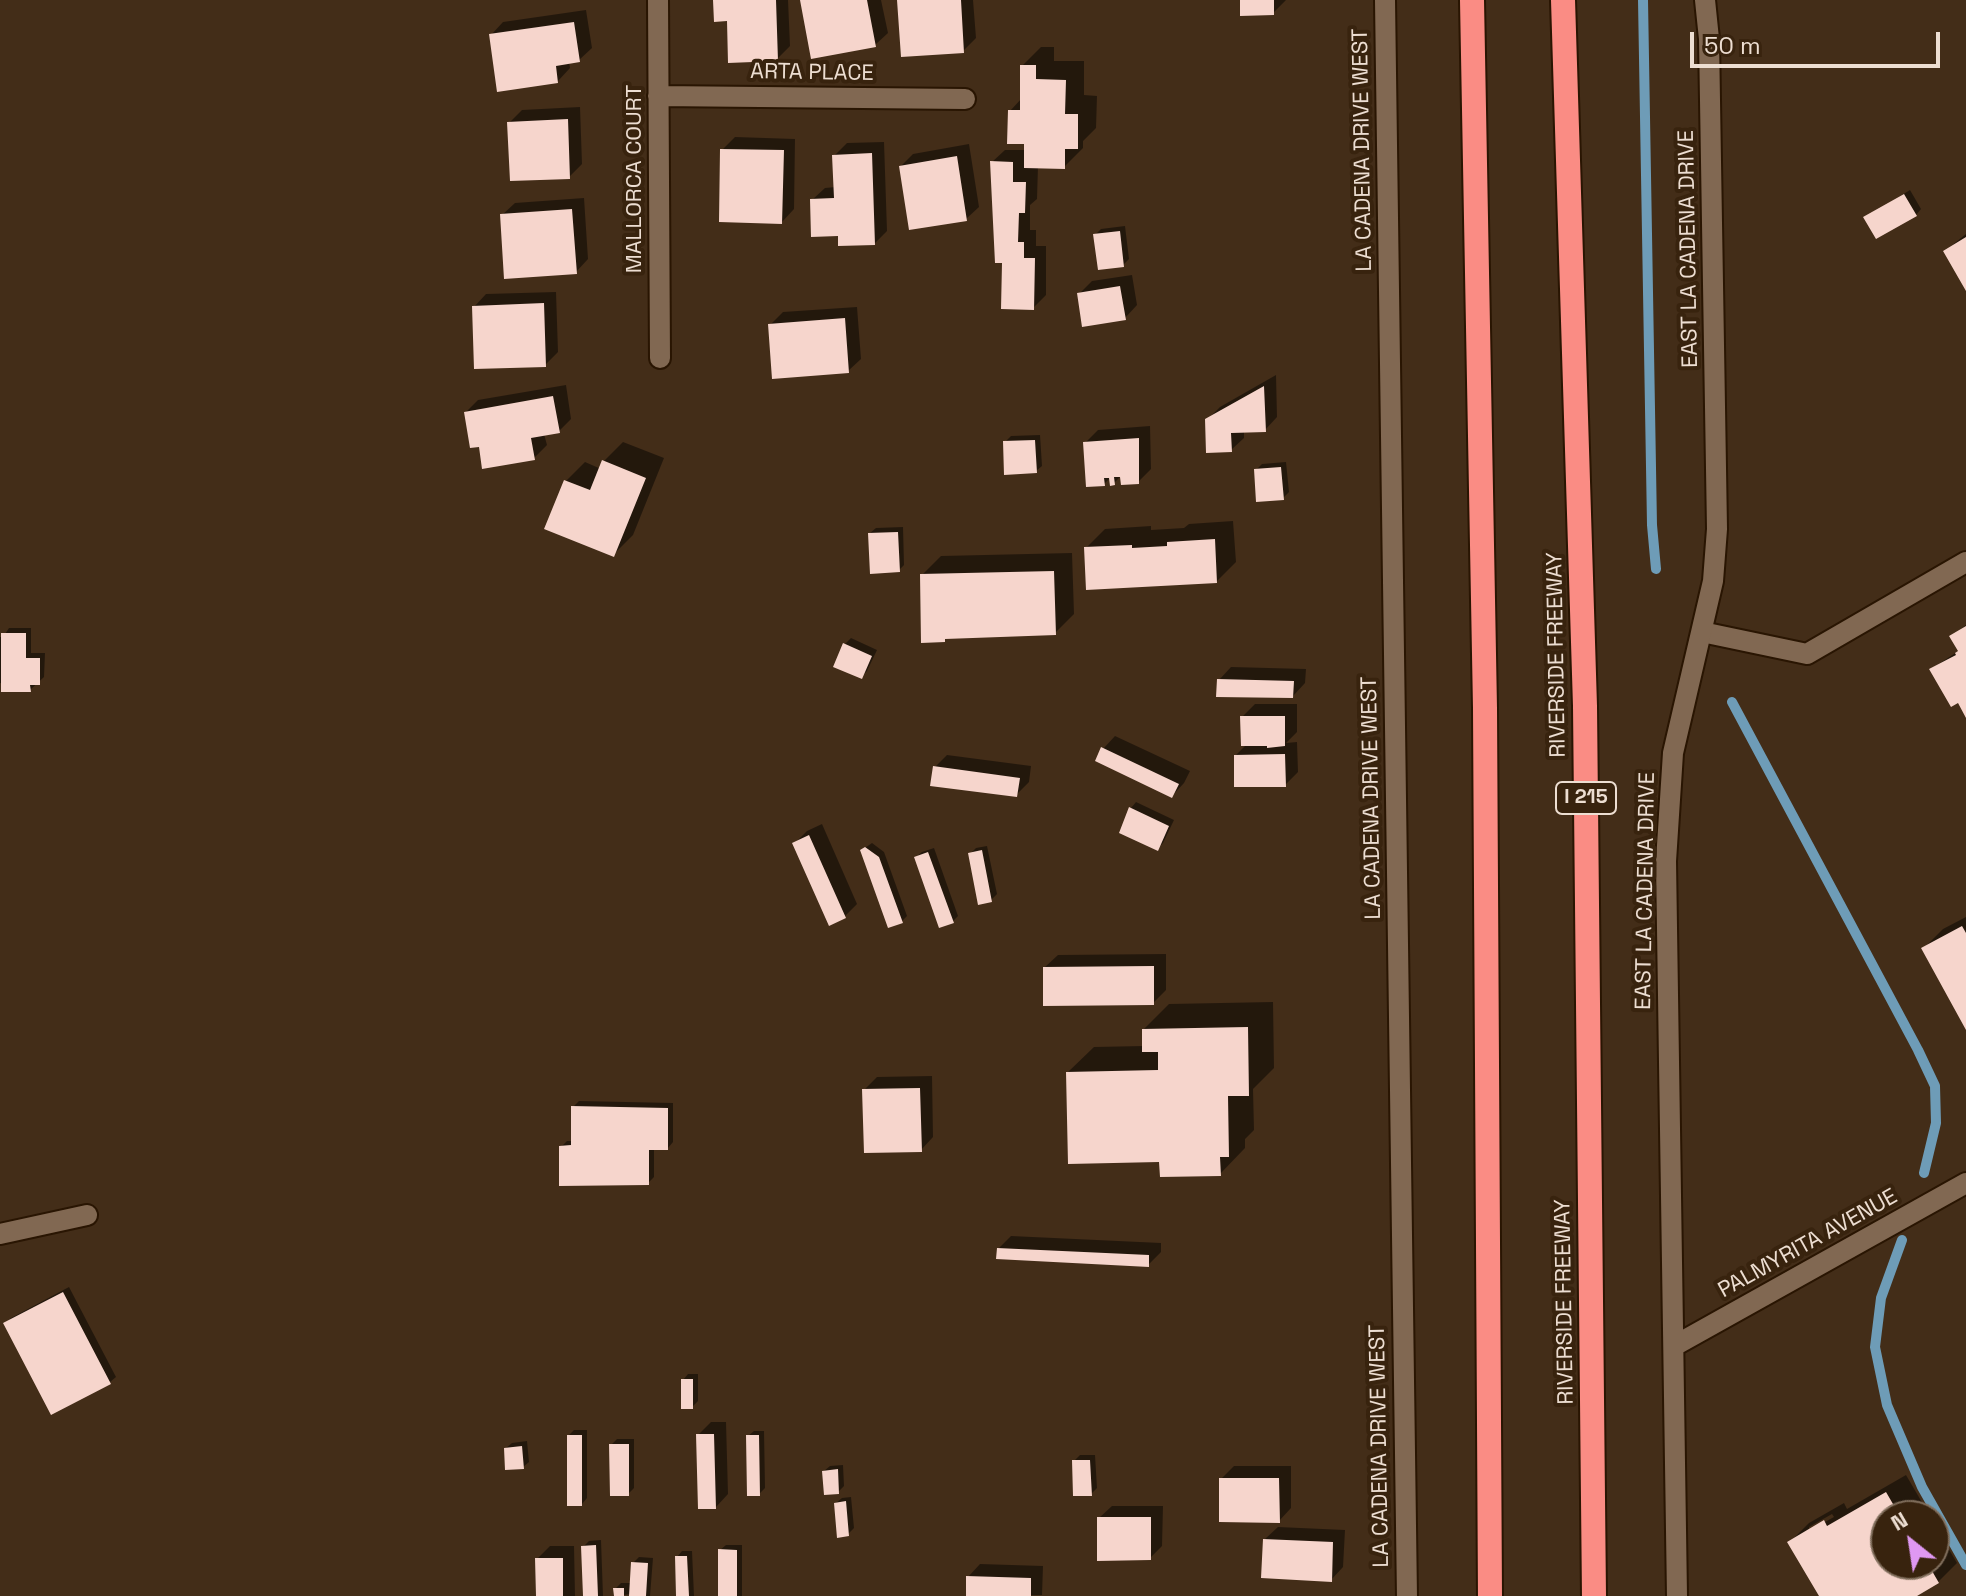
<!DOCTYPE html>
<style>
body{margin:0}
#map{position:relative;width:1966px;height:1596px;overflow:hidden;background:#432d18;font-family:"Space Grotesk",sans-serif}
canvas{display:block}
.north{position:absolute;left:1870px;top:1500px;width:80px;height:80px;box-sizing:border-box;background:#38230e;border:2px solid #806e5c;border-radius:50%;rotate:330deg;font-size:22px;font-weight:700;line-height:32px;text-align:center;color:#edded2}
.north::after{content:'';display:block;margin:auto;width:28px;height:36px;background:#df98f2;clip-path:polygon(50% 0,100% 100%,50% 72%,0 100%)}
.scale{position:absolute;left:1690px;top:32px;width:250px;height:36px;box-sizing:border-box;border:4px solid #edded2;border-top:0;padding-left:10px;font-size:24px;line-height:28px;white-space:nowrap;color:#edded2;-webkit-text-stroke:6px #38230e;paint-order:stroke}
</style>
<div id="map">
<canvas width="1966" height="1596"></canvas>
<div class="north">N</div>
<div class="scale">50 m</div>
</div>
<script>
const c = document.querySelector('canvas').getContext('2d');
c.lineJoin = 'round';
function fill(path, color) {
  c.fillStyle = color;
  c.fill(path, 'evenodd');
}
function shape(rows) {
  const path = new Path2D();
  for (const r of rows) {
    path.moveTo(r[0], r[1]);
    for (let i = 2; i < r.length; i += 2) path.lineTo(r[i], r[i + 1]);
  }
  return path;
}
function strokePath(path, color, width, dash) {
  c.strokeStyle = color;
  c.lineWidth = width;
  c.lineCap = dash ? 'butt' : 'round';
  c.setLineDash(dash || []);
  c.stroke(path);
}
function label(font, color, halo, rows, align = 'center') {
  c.font = font + ' "Space Grotesk",sans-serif';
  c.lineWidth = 8;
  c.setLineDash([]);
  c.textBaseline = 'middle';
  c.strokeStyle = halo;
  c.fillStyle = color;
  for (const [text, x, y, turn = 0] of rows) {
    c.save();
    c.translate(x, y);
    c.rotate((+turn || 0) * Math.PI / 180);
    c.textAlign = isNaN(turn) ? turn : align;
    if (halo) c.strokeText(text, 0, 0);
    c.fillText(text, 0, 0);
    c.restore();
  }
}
fill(shape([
 [715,0,788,0,790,46,777,59,729,19],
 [802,0,881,0,888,33,875,45],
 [899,0,973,0,976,38,963,51],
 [1242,0,1286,0,1273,13],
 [586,10,592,48,579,60,569,62,570,68,558,81,491,35,503,22],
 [1041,47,1054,47,1054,61,1084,61,1084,95,1097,96,1096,128,1083,141,1083,148,1064,167,1038,166,1037,199,1030,205,1030,230,1036,230,1036,246,1046,246,1046,295,1033,308,1004,261,992,162,1005,150,1026,150,1026,142,1010,111,1022,98,1022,66],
 [580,107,582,164,569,177,509,123,522,110],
 [735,137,795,139,794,209,782,222,722,150],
 [884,142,887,231,875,243,840,234,812,200,825,188,836,187,834,156,847,143],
 [969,144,979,207,966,219,901,166,913,154],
 [1910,190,1921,209,1916,215,1865,218],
 [584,198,588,259,576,272,502,215,515,203],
 [1125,226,1129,259,1123,265,1095,235,1101,229],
 [1966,234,1966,285,1945,251],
 [1132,275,1137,305,1125,318,1079,294,1092,281],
 [556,292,558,352,545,365,474,307,486,294],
 [857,307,861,359,848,371,770,325,783,312],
 [1276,375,1277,417,1265,430,1244,430,1244,438,1231,450,1207,420,1220,407],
 [566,385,571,419,559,431,544,434,547,445,534,458,480,444,466,412,478,400],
 [1150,426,1151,469,1138,482,1122,475,1114,483,1111,477,1104,484,1085,443,1098,430],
 [1040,435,1042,466,1036,471,1005,442,1011,436],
 [623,442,664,458,633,535,614,554,566,481,585,462,601,469,604,461],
 [1286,462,1289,492,1283,498,1256,470,1262,464],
 [1233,521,1236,562,1217,581,1086,548,1105,529,1151,526,1151,530,1184,528,1189,524],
 [903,527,904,565,899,570,870,533,876,528],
 [1072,553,1074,614,1055,633,948,637,944,640,922,575,941,556],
 [1966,625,1966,714,1958,701,1931,669,1960,650,1952,636],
 [9,628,31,628,31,653,45,653,44,677,30,690,0,683,0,637,3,637],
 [851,638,877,650,867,671,862,676,836,666,845,644],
 [1231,667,1306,669,1305,683,1293,696,1219,680],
 [1255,704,1297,704,1297,732,1286,743,1297,742,1298,772,1285,785,1236,755,1247,744,1242,717],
 [1115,736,1190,771,1184,783,1172,796,1103,749],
 [947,755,1031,766,1029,782,1016,795,935,767],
 [1136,802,1174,820,1163,843,1157,849,1122,832,1131,808],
 [822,824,857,904,845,916,794,844,807,831],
 [872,843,884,852,907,916,902,921,862,850],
 [987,846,997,894,991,900,970,854,976,848],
 [934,848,958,916,952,922,916,857,922,852],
 [1966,917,1966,1025,1924,948,1943,929],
 [1166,954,1166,990,1153,1003,1045,967,1058,955],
 [1273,1002,1274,1068,1253,1089,1254,1130,1245,1139,1245,1148,1220,1174,1161,1160,1068,1072,1094,1047,1144,1046,1144,1029,1169,1004],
 [932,1076,933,1137,921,1150,864,1090,877,1077],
 [579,1101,673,1103,673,1142,668,1148,654,1148,654,1177,648,1183,561,1147,567,1141,573,1141,573,1107],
 [1011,1236,1161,1243,1161,1252,1148,1265,998,1249],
 [69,1287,116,1377,110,1382,6,1323,11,1318],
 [688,1374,698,1374,698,1401,692,1407,683,1380],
 [711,1422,726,1422,728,1494,716,1507,698,1435],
 [574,1430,587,1430,587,1498,582,1504,569,1435],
 [754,1431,764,1431,765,1488,759,1494,748,1436],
 [617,1439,634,1439,634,1488,628,1494,611,1445],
 [527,1441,529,1462,523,1467,506,1448,512,1443],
 [1080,1455,1095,1455,1097,1488,1091,1494,1074,1461],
 [843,1465,844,1486,838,1492,824,1471,830,1466],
 [1234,1466,1291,1466,1291,1508,1279,1521,1221,1479],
 [1906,1475,1930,1516,1886,1516,1886,1564,1934,1564,1934,1524,1957,1563,1938,1582,1912,1596,1821,1596,1790,1542,1809,1523,1844,1503,1847,1509],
 [1832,1514,1834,1517,1809,1531,1809,1527],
 [851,1497,854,1528,848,1534,836,1503,842,1498],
 [1112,1506,1163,1506,1162,1546,1150,1558,1099,1518],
 [1278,1527,1345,1530,1343,1567,1331,1580,1265,1539],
 [601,1540,603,1596,585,1596,583,1547,589,1541],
 [726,1545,742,1545,742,1596,720,1596,720,1550],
 [550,1546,574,1546,575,1596,538,1596,537,1559],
 [682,1551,692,1551,694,1596,678,1596,677,1557],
 [639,1557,653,1558,650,1596,631,1596,631,1594,616,1596,615,1589,621,1583,631,1583,633,1563],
 [980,1564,1043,1566,1042,1595,968,1596,968,1577]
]), '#0007');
strokePath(shape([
 [1643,0,1652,525,1656,569],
 [1732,702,1918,1050,1935,1086,1936,1123,1924,1173],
 [1902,1240,1881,1298,1875,1347,1887,1405,1922,1487,1966,1565]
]), '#6e9cb7', 10);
fill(shape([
 [713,0,776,0,778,61,728,63,727,21,714,22],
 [800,0,867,0,876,47,811,59],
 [897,0,961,0,964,53,901,57],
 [1240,0,1274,0,1274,15,1240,16],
 [574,22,580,62,556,66,558,83,497,92,489,34],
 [1020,65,1036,65,1036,79,1066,80,1065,114,1078,114,1078,149,1065,149,1065,169,1024,168,1024,144,1007,144,1008,110,1020,110],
 [568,119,570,179,510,181,507,122],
 [720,149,784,150,782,224,719,222],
 [872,153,875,245,838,246,838,236,811,237,810,199,834,198,832,155],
 [957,156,967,221,909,230,899,166],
 [990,161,1013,162,1013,182,1026,182,1025,213,1019,213,1018,242,1024,242,1024,258,1035,258,1034,310,1001,309,1002,263,995,263],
 [1904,194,1917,216,1876,239,1863,217],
 [572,209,577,274,504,279,500,214],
 [1120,231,1124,267,1098,270,1093,234],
 [1966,237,1966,291,1943,251],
 [1120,286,1126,320,1082,327,1077,293],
 [544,303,546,367,474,369,472,306],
 [845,318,849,373,772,379,768,324],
 [1264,386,1266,432,1231,433,1232,452,1206,453,1205,419],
 [553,396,560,433,531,438,535,460,482,469,479,447,470,448,464,412],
 [1139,438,1139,484,1121,485,1120,477,1114,477,1115,485,1110,486,1109,478,1104,478,1105,486,1086,487,1083,442],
 [1035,440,1037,473,1004,475,1003,441],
 [602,460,646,478,614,557,544,529,564,480,590,490],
 [1281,467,1284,500,1256,502,1254,469],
 [898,532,900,572,870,574,868,533],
 [1215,539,1217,583,1086,590,1084,547,1132,545,1132,548,1167,546,1167,542],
 [1054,571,1056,635,945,639,945,642,921,643,920,574],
 [1966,626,1966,718,1958,703,1951,707,1929,669,1956,655,1955,653,1958,651,1949,636],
 [1,633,26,633,26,658,40,658,40,685,30,685,31,692,1,692],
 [843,643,872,656,862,679,833,667],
 [1217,679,1294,681,1293,698,1216,697],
 [1240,716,1285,716,1285,746,1267,748,1267,746,1241,746],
 [1101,747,1179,784,1172,798,1095,761],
 [1285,754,1286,787,1234,787,1234,755],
 [933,766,1020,778,1017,797,930,786],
 [1129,807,1169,826,1158,851,1119,833],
 [809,835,846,918,829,926,792,843],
 [865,847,879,857,903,923,888,928,860,850],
 [982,850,992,902,978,905,968,853],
 [928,852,954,923,939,928,914,857],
 [1962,926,1966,933,1966,1030,1921,948],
 [1154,966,1154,1005,1043,1006,1043,967],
 [1248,1027,1249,1096,1228,1096,1229,1157,1220,1157,1221,1176,1160,1177,1159,1162,1068,1164,1066,1072,1158,1070,1158,1052,1142,1052,1142,1029],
 [920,1088,922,1152,864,1153,862,1089],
 [571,1106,668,1108,668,1150,649,1150,649,1185,559,1186,559,1146,571,1145],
 [997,1248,1149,1255,1149,1267,996,1259],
 [63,1292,111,1384,51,1415,3,1323],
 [681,1379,693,1379,693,1409,681,1409],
 [696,1434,714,1434,716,1509,698,1509],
 [567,1435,582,1435,582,1506,567,1506],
 [746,1435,759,1435,760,1496,747,1496],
 [609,1444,629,1444,629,1496,610,1496],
 [522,1446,524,1469,505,1470,504,1448],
 [1072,1460,1090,1460,1092,1496,1073,1496],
 [838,1469,839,1494,824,1495,822,1471],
 [1219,1478,1279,1478,1280,1523,1219,1522],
 [1886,1492,1900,1516,1886,1516,1886,1564,1928,1564,1939,1583,1917,1596,1819,1596,1787,1542,1824,1520,1827,1526],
 [846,1501,849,1536,837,1538,834,1503],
 [1097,1517,1151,1517,1151,1560,1097,1561],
 [1263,1539,1333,1542,1332,1582,1261,1578],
 [596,1545,598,1596,583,1596,581,1546],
 [718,1549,737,1550,737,1596,718,1596],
 [675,1556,687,1556,689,1596,676,1596],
 [535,1558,563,1558,563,1596,536,1596],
 [631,1562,648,1563,646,1596,629,1596],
 [966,1576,1031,1578,1031,1596,966,1596],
 [613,1588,624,1588,624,1596,614,1596]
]), '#f6d5cc');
const street = shape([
 [658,0,660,358],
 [658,96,965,99],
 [1702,632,1807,654,1966,562],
 [0,1234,87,1215]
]);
const secondary = shape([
 [1385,0,1407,1596],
 [1674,1346,1966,1183],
 [1677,1596,1666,861,1673,753,1713,581,1717,529,1709,39,1705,0]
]);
const highway = shape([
 [1472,0,1485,708,1490,1596],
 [1563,0,1585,706,1594,1596]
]);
strokePath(street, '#291502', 24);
strokePath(secondary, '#291502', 24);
strokePath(highway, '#291502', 28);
strokePath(street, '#816852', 20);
strokePath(secondary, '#816852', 20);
strokePath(highway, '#fa8c84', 24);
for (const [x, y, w] of [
 [1586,798,60]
]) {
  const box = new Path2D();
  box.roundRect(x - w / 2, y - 16, w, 32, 6);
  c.fillStyle = '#38230e';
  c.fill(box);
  strokePath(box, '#edded2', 2);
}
label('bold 20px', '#edded2', null, [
 ["I 215",1586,798]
]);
label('22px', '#edded2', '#38230e', [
 ["ARTA PLACE",812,73,1],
 ["LA CADENA DRIVE WEST",1363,150,-91],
 ["MALLORCA COURT",635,179,-90],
 ["EAST LA CADENA DRIVE",1689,249,-91],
 ["RIVERSIDE FREEWAY",1557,655,-91],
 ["LA CADENA DRIVE WEST",1372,798,-91],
 ["EAST LA CADENA DRIVE",1646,891,-89],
 ["PALMYRITA AVENUE",1808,1244,-29],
 ["RIVERSIDE FREEWAY",1565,1302,-91],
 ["LA CADENA DRIVE WEST",1380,1446,-91]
]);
</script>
